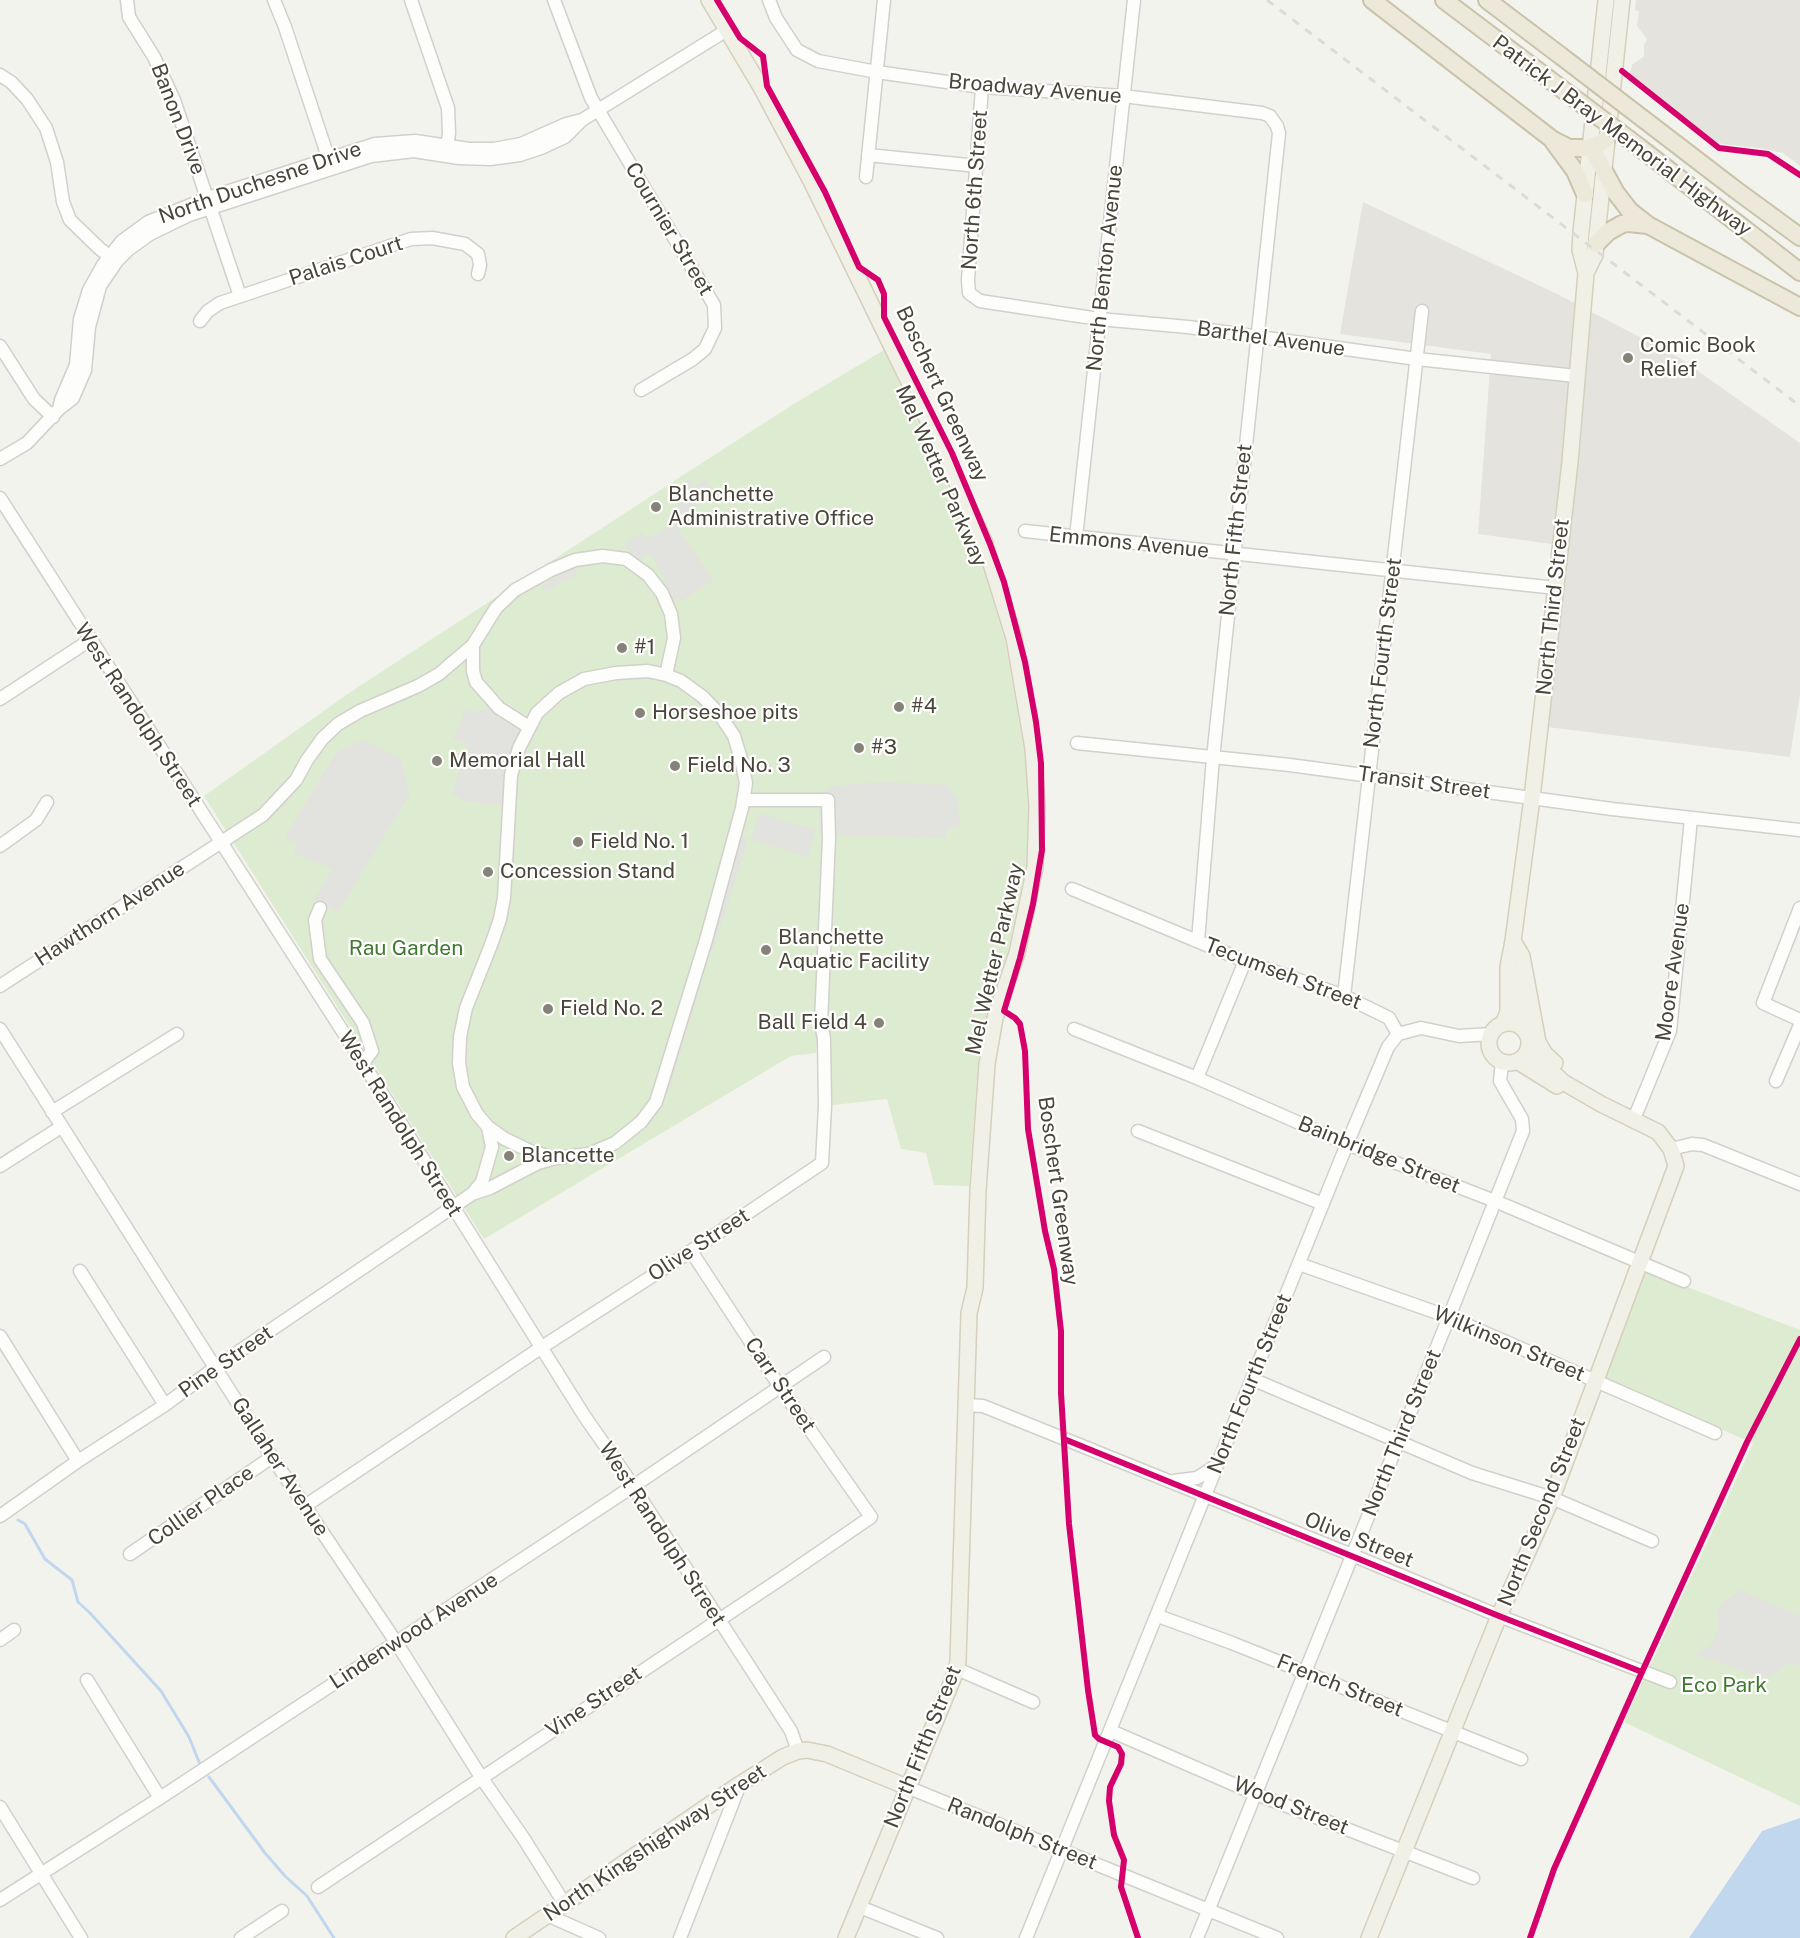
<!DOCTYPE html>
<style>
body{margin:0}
canvas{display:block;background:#f3f3ee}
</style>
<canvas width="1800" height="1938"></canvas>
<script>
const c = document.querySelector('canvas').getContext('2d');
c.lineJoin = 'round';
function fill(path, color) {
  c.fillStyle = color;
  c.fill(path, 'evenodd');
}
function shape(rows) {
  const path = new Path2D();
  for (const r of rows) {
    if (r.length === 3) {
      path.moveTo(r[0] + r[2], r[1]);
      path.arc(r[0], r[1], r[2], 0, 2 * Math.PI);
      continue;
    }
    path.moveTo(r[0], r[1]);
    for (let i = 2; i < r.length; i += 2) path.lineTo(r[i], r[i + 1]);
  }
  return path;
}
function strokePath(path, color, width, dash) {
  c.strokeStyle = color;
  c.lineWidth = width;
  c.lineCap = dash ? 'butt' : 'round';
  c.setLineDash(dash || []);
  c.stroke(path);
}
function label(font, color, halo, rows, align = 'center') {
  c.font = font + ' "Public Sans",sans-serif';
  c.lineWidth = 4.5;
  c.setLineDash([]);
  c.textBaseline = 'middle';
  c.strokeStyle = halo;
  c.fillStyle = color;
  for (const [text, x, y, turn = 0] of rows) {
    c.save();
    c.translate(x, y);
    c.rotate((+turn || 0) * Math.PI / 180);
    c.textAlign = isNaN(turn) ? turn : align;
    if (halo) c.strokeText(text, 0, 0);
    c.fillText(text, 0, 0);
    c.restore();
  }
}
fill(shape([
 [1636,0,1800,0,1800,166,1783,153,1760,148,1722,144,1713,140,1630,74,1632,65,1644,56,1644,45,1647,39,1637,26,1639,11,1635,10],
 [1363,202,1557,294,1678,357,1800,443,1800,694,1790,757,1547,727,1566,546,1478,534,1491,354,1340,334]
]), '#e5e3de');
fill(shape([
 [884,350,976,544,1005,640,1024,750,1029,806,1026,866,1008,951,987,1016,978,1063,969,1186,934,1185,926,1153,901,1149,887,1099,825,1106,824,1039,817,1041,816,1053,791,1056,484,1239,204,796,349,693,691,470,792,405],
 [1643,1270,1800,1330,1800,1806,1624,1722,1753,1443,1601,1378]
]), '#ddecd0');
fill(shape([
 [689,479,694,486,705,479,711,488,697,498,700,503,683,515,677,506,693,495,685,481],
 [674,523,710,575,713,581,681,601,678,597,674,602,664,585,666,580,652,556,650,554,640,560,629,551,624,544,642,532,647,539],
 [573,569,577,570,577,575,544,592,542,585],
 [493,702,529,727,509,801,503,805,464,801,452,793,469,745,453,739,466,710,472,712,487,710],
 [362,740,401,759,410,794,338,912,314,899,332,869,293,853,298,844,285,837,337,752],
 [881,782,948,785,957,799,960,823,958,827,947,828,946,838,819,834,820,795,833,786],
 [759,813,816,830,808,857,751,840],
 [749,837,713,950,701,956,739,838],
 [701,980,702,982,671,1083,661,1108,648,1126,638,1125,656,1102,694,982],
 [1740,1590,1800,1616,1800,1665,1791,1662,1766,1679,1694,1654,1712,1644,1718,1628,1717,1610,1722,1603]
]), '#e2e2de');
fill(shape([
 [1800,1818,1800,1938,1689,1938,1762,1831]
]), '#c1d7ee');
strokePath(shape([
 [18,1520,25,1524,45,1559,72,1580,78,1602,90,1613,161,1691,189,1737,199,1762],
 [209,1777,265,1853,285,1876,307,1896,334,1938]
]), '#c1d7ee', 3);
const minor = shape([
 [127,0,129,17,154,57,174,100,240,296],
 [274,0,285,27,331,166],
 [411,0,448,108,449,133,446,154],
 [554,0,591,98,714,305,715,328,705,349,693,359,641,390],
 [769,0,776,18,797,50,818,61,877,72,982,87,1123,96,1262,113,1270,116,1277,126,1279,133,1213,758,1198,941],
 [0,75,11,82,27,99,46,128,57,162,63,202,70,220,100,249,116,261],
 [982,87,968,280,969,293,980,301,1099,319,1188,327,1417,359,1576,376],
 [868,155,978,166],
 [866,177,884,0],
 [200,321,208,311,220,303,411,239,432,238,465,244,478,254,480,265,478,274],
 [0,346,34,399,53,417],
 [59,409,61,400,76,365,80,319,89,290,103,265,122,241,148,222,208,198,375,144,415,141,469,149,494,149,521,144,566,124,582,120],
 [0,459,27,443,59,409,73,398,85,370,89,327,100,286,117,261,129,249,150,234,189,215,371,156,414,151,459,158,490,159,520,155,541,148,565,137,582,120,727,30],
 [0,498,363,1063,585,1417,627,1477,791,1731,798,1751],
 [1025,531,1556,588],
 [1076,537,1134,0],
 [473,645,473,671,476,682,499,708,529,727],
 [0,699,90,640],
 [1077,743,1290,765,1612,809,1800,830],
 [0,846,36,820,47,802],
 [1072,889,1245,961,1344,996,1389,1018,1398,1034],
 [320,908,315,920,320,959,363,1023,372,1051,363,1063],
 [1800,908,1763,1003,1800,1020],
 [0,986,263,815,296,780,307,760,322,739,338,724,360,711,418,686,439,674,473,645,496,608,515,590,551,570,575,560,603,556,626,559,648,575,662,593,671,614,674,638,666,675],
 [1344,996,1422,311],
 [0,1029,272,1457,396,1642,481,1777,524,1839,564,1903],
 [1074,1029,1197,1078,1347,1144,1495,1201,1684,1281],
 [1398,1034,1421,1028,1459,1036,1491,1034],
 [1197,1078,1245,961],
 [1776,1081,1800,1025],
 [52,1112,177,1034],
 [1634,1119,1670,1031,1691,819],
 [488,1127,492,1147,482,1182,472,1194,490,1188,538,1163,556,1158,589,1154,615,1143,641,1122,656,1102,706,940,742,808,746,783,741,759,734,736,720,715,703,697,681,681,666,675,648,671,616,673,584,679,559,693,537,713,519,748,511,775,504,898,500,919,491,945,466,1008,460,1037,459,1063,463,1087,477,1114,488,1127,505,1139,530,1151,556,1158],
 [1138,1131,1323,1204],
 [1671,1149,1692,1144,1703,1145,1800,1184],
 [0,1166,61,1127],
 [1299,1264,1449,1317,1715,1433],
 [80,1271,165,1405],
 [0,1336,78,1461],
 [1252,1379,1472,1473,1552,1498,1652,1541],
 [966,1405,983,1406,1352,1555,1499,1616,1670,1682],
 [1173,1481,1197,1478,1217,1465],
 [305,1506,542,1347,691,1251,822,1163,825,1106,824,1039,821,1023,829,838,828,800,743,800],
 [0,1516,78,1461,165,1405,216,1367,472,1194],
 [130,1554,272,1457],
 [1158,1616,1232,1643,1521,1759],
 [0,1640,14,1630],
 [957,1669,1033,1702],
 [87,1680,160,1798],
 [1111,1731,1256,1794,1473,1878],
 [907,1787,1277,1938],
 [0,1807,81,1938],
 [318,1887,788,1574,871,1517,780,1387,691,1251],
 [0,1900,160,1798,641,1481,824,1357],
 [860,1907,937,1938],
 [547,1915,599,1938],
 [241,1938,282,1911],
 [680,1938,740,1784],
 [1026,1938,1347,1144,1388,1047,1398,1034],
 [1197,1938,1449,1317,1523,1131,1522,1119,1500,1081,1502,1062]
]);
const major = shape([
 [709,0,762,89,811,181,931,427,984,541,1014,638,1033,749,1037,806,1035,867,1017,953,995,1018,987,1064,978,1191,975,1288,969,1313,958,1660,957,1669,846,1938],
 [1586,273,1595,255,1596,244,1622,0],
 [1513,941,1522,956,1538,1042,1545,1054,1555,1063],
 [1516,974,1522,1028],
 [1509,1043,20],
 [1503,1024,1508,1012,1508,967,1513,941,1532,798,1570,462,1586,273,1580,250,1581,232,1606,0],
 [1517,1061,1557,1086],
 [514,1938,740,1784,783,1757,798,1751,807,1750,827,1754,907,1787],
 [1369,1938,1499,1616,1552,1498,1676,1166,1671,1149,1658,1132,1601,1104,1563,1082,1528,1049]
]);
const highway = shape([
 [1372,0,1553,140,1569,148,1584,148,1597,145,1607,138],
 [1444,0,1558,86],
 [1487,0,1561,56],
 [1553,141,1575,171,1585,194],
 [1591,147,1616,193,1630,211,1648,225,1800,307],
 [1639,147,1800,272],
 [1736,190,1800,237],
 [1596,244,1608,232,1622,224,1628,223,1648,225]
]);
strokePath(minor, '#d1d0cb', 15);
strokePath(major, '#d4d0bc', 18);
strokePath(highway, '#cac3aa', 20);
strokePath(minor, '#fdfdfc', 12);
strokePath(major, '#f1f0e6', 15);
strokePath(highway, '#ece9db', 16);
strokePath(shape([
 [1267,0,1800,406]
]), '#dbdbda', 3, [8, 8]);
const highwayBridge = shape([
 [1561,56,1736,190],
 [1558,86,1639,147]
]);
strokePath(highwayBridge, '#cac3aa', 20, []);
strokePath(highwayBridge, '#ece9db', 16);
strokePath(shape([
 [717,0,740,38,763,56,767,86,825,192,859,267,878,280,884,294,884,317,952,453,990,544,1004,582,1025,662,1036,722,1041,763,1042,850,1033,904,1020,958,1004,1011,1015,1018,1020,1024,1025,1051,1028,1129,1045,1231,1054,1269,1061,1331,1061,1393,1069,1524,1088,1690,1095,1735,1099,1739,1118,1747,1122,1754,1121,1764,1110,1787,1109,1801,1114,1835,1124,1860,1121,1887,1138,1938],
 [1622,71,1719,148,1768,154,1800,175],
 [1064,1439,1499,1616,1642,1672],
 [1530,1938,1554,1869,1642,1672,1747,1442,1800,1339]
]), '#d6006c', 6);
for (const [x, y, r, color] of [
 [1628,358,6,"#858278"],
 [656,507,6,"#858278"],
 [622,648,6,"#858278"],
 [899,707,6,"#858278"],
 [640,713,6,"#858278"],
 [859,748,6,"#858278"],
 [437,761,6,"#858278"],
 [675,766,6,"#858278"],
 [578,842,6,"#858278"],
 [488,872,6,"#858278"],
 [766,950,6,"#858278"],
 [548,1009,6,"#858278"],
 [879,1023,6,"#858278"],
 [509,1156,6,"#858278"]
]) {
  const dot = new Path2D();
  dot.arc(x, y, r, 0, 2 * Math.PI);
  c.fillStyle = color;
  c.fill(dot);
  strokePath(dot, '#fff', 2);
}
label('21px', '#4a4539', '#fff', [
 ["Broadway Avenue",1035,89,5],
 ["Banon Drive",178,119,69],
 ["Patrick J Bray Memorial Highway",1622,136,37],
 ["North Duchesne Drive",260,183,-19],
 ["North 6th Street",975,190,-86],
 ["Cournier Street",669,229,59],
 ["Palais Court",346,261,-18],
 ["North Benton Avenue",1105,268,-84],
 ["Barthel Avenue",1271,339,8],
 ["Boschert Greenway",942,394,65],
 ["Mel Wetter Parkway",941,476,66],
 ["North Fifth Street",1236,530,-84],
 ["Emmons Avenue",1129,543,6],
 ["North Third Street",1553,607,-84],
 ["North Fourth Street",1383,653,-83],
 ["West Randolph Street",138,715,57],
 ["Transit Street",1424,783,8],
 ["Hawthorn Avenue",110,914,-33],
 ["Mel Wetter Parkway",995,959,-77],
 ["Moore Avenue",1673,972,-82],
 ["Tecumseh Street",1283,974,21],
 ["West Randolph Street",400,1124,58],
 ["Bainbridge Street",1379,1155,22],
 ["Boschert Greenway",1058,1191,82],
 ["Olive Street",699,1245,-33],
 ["Wilkinson Street",1509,1344,23],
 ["Pine Street",226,1362,-35],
 ["North Fourth Street",1250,1384,-68],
 ["Carr Street",780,1385,56],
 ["North Third Street",1402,1433,-68],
 ["Gallaher Avenue",280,1467,57],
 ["Collier Place",201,1506,-35],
 ["North Second Street",1542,1512,-68],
 ["West Randolph Street",662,1534,57],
 ["Olive Street",1359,1540,22],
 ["Lindenwood Avenue",414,1631,-33],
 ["French Street",1340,1686,22],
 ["Vine Street",594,1702,-34],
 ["North Fifth Street",923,1747,-68],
 ["Wood Street",1291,1806,22],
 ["Randolph Street",1022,1834,22],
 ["North Kingshighway Street",655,1843,-34]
]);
label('21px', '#4a4539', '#fff', [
 ["Comic Book",1640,346],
 ["Relief",1640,370],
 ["Blanchette",668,495],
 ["Administrative Office",668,519],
 ["#1",634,648],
 ["#4",911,707],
 ["Horseshoe pits",652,713],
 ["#3",871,748],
 ["Memorial Hall",449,761],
 ["Field No. 3",687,766],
 ["Field No. 1",590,842],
 ["Concession Stand",500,872],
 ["Blanchette",778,938],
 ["Aquatic Facility",778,962],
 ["Field No. 2",560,1009],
 ["Ball Field 4",867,1023,"right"],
 ["Blancette",521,1156]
], 'left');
label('21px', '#417a2e', '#fff', [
 ["Rau Garden",406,949],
 ["Eco Park",1724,1686]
]);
</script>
